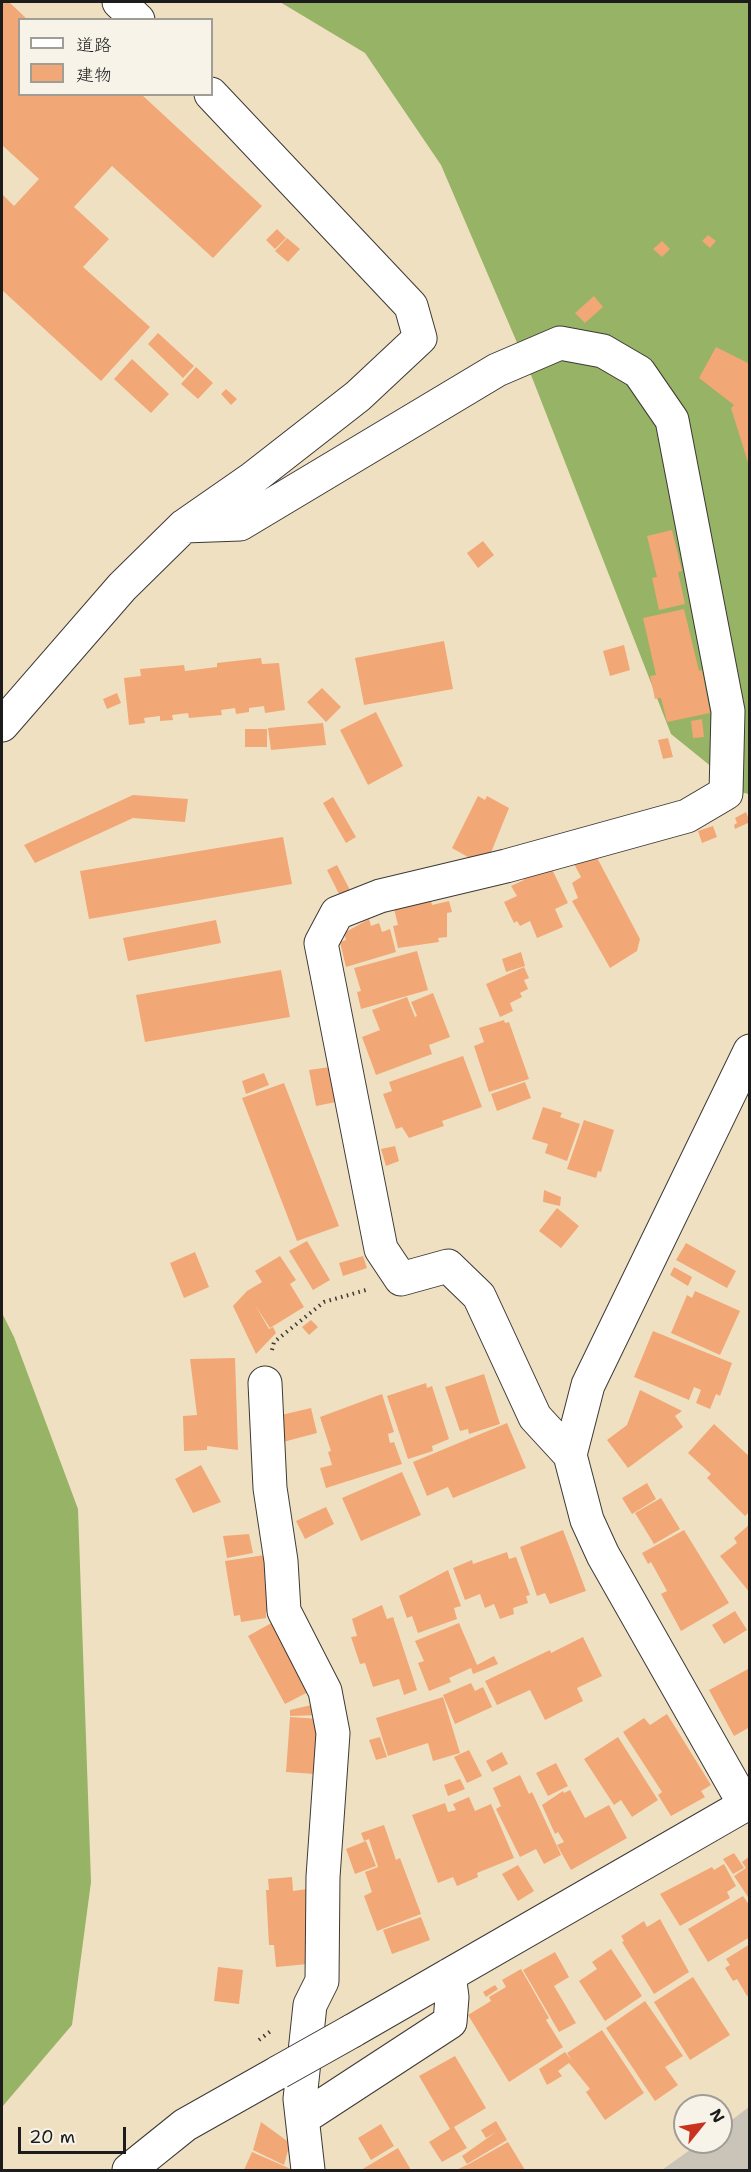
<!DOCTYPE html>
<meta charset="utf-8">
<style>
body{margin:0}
#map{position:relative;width:751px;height:2172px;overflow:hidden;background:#f0e0c2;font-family:"Shantell Sans","Klee One",sans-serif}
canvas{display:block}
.frame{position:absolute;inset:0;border:3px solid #1c1c1c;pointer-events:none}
.legend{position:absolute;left:18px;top:18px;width:195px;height:78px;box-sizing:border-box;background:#f7f3e8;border:2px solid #9f9d96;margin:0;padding:8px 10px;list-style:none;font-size:18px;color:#1c1c1c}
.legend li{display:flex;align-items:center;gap:12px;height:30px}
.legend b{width:30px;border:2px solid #9f9d96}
.north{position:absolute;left:673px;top:2094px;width:60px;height:60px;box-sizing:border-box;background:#f7f3e8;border:2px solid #9f9d96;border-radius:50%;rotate:60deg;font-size:16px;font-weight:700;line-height:24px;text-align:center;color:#1c1c1c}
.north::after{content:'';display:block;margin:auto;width:21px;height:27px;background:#c8321e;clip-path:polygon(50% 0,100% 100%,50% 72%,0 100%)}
.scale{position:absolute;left:18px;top:2127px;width:108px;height:27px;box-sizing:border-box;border:3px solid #1c1c1c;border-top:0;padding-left:8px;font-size:18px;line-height:21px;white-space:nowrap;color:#1c1c1c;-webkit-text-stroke:4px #f7f3e8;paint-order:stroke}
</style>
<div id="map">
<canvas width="751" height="2172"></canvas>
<div class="frame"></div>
<ul class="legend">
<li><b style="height:8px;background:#fff"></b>道路</li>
<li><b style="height:16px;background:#f2a776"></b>建物</li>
</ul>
<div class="north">N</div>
<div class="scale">20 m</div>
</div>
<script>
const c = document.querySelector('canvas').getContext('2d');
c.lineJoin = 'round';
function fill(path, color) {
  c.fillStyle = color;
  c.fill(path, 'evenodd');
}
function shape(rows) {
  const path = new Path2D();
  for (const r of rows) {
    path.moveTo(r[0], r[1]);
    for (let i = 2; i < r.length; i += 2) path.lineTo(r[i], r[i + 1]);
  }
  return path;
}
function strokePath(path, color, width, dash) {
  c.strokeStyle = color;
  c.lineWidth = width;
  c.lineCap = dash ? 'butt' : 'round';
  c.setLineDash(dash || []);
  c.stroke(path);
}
fill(shape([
 [749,2107,749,2170,662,2170,701,2142,721,2142,721,2128]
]), '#cac3b8');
fill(shape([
 [280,2,749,2,749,794,744,793,671,734,533,380,441,165,365,53],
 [2,1313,14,1337,78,1509,91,1882,72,2025,2,2107]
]), '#97b365');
fill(shape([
 [2,2,9,2,28,20,20,20,20,94,141,94,262,206,213,258,112,166,74,207,109,239,83,267,150,327,101,381,2,290,2,194,14,206,39,179,2,145],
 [277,229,286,238,275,249,266,240],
 [708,235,716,241,710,248,702,241],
 [287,238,300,249,288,262,275,251],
 [662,241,670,249,662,257,653,249],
 [594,296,603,307,585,323,575,313],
 [158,333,194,366,183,378,148,344],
 [716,347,750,364,750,469,731,408,734,405,699,378],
 [132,359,169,394,151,413,114,379],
 [196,367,213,383,198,399,181,384],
 [226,389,237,399,231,405,221,394],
 [672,530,682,571,678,572,685,604,659,610,652,578,657,577,647,536],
 [483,541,494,555,478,568,467,553],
 [684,609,699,671,702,670,710,713,667,722,661,698,655,699,650,676,656,675,643,618],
 [444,641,453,689,364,705,355,658],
 [624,645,630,670,610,676,603,651],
 [261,658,262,664,279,663,285,710,265,713,264,706,249,708,249,712,236,714,235,708,221,710,222,715,189,718,188,713,172,715,173,720,160,721,160,716,144,718,145,723,129,725,124,678,141,676,140,669,184,665,185,671,217,667,217,663],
 [322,688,341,707,326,722,307,702],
 [117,693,121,703,107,709,103,699],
 [376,712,403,766,368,785,340,730],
 [702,719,704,737,693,738,691,721],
 [323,723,326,745,271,750,268,728],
 [245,729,267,729,267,747,245,747],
 [668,738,673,757,663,759,658,740],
 [133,795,188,799,185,822,133,818,35,863,24,845],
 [478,796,485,800,487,796,509,808,490,855,483,861,474,856,473,860,452,848],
 [333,797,356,837,346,843,323,803],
 [746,812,750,822,735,829,734,825,737,823,735,818],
 [713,826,717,837,702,843,698,831],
 [283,837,292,884,89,919,80,871],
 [595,854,640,939,637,951,610,968,572,901,578,898,572,883,581,877,573,862],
 [337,865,350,890,340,896,327,870],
 [551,867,568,903,555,909,563,927,537,938,530,921,520,926,517,921,514,923,504,902,517,896,511,886,524,880,522,877],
 [431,901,432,905,449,901,452,912,447,913,447,937,438,938,439,942,398,948,393,926,398,925,394,909],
 [369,919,371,926,379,923,382,932,390,929,396,952,346,967,340,942,346,940,344,933],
 [216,920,221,943,128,961,123,938],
 [417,951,428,990,361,1009,357,992,361,991,354,968],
 [521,952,525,966,506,972,502,959],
 [524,967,529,978,524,980,528,989,520,993,522,997,510,1003,513,1011,500,1017,486,984],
 [281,970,290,1017,145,1042,136,995],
 [433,993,450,1037,429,1045,432,1054,376,1075,362,1037,380,1030,372,1010,407,997,415,1017,417,1016,411,1002],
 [504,1020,505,1023,509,1022,529,1079,489,1092,474,1046,484,1042,479,1028],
 [463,1056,482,1107,442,1121,444,1126,409,1138,402,1127,396,1129,383,1094,392,1091,389,1082],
 [330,1067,336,1102,316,1106,309,1070],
 [264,1073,269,1085,246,1094,242,1081],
 [525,1082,531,1098,497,1111,491,1094],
 [284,1083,339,1226,297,1241,242,1098],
 [543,1107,562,1113,560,1117,580,1124,567,1161,545,1153,548,1144,532,1139],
 [584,1120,614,1130,601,1172,598,1171,596,1178,567,1169],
 [395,1146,399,1161,386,1166,381,1149],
 [544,1190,561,1197,560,1206,543,1202],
 [557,1208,579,1226,561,1248,539,1231],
 [307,1241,330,1280,313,1290,289,1251],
 [686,1243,736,1271,727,1288,676,1260],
 [195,1252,209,1287,184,1298,170,1263],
 [280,1256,296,1280,290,1284,304,1307,270,1328,255,1305,269,1329,273,1327,276,1333,256,1354,233,1306,247,1291,262,1282,255,1271],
 [363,1256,367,1268,343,1276,339,1263],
 [674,1267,692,1277,688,1286,670,1275],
 [695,1291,740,1311,720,1355,671,1333,687,1295,692,1298],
 [311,1320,318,1327,309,1335,302,1327],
 [653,1331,732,1363,720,1396,716,1394,710,1409,696,1403,701,1390,694,1387,689,1400,634,1377],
 [235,1358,238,1450,207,1446,207,1450,184,1451,183,1416,197,1415,190,1359],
 [484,1374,500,1424,469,1434,468,1429,460,1431,445,1387],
 [426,1383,427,1388,432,1386,449,1439,432,1446,433,1451,408,1459,387,1396],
 [640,1390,682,1411,675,1416,683,1427,628,1468,607,1440,627,1425],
 [382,1394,394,1432,388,1434,390,1443,394,1442,402,1464,326,1488,320,1468,332,1465,328,1452,331,1451,320,1417],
 [311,1408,317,1433,283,1442,277,1416],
 [507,1423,526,1468,453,1498,448,1487,427,1496,413,1462],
 [714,1424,750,1457,750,1511,745,1516,707,1478,711,1474,688,1453],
 [201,1465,221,1502,193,1513,175,1479],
 [402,1472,421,1515,361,1541,342,1498],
 [647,1483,656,1499,632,1514,622,1498],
 [661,1498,680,1529,654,1544,635,1513],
 [326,1507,334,1524,305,1539,296,1521],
 [750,1524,750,1593,720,1556,737,1543,734,1538],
 [563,1530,586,1591,550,1604,545,1593,537,1596,520,1547],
 [684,1530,729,1603,681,1631,661,1594,667,1591,651,1562,648,1564,642,1553],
 [249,1534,253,1553,227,1558,223,1536],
 [507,1552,509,1559,516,1557,530,1595,526,1596,528,1603,513,1608,514,1614,500,1619,494,1604,485,1608,480,1594,465,1600,453,1568,472,1560,473,1564],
 [265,1555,273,1610,266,1612,266,1618,241,1622,240,1615,234,1616,225,1561],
 [448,1570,461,1606,454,1608,457,1619,418,1633,412,1616,407,1618,399,1596],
 [382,1605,387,1619,393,1617,417,1690,404,1695,399,1679,373,1687,365,1663,360,1664,351,1637,357,1636,352,1619],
 [735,1611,747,1630,724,1644,712,1625],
 [275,1621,312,1690,285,1704,248,1636],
 [459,1623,477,1665,494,1656,498,1664,473,1674,471,1668,449,1678,451,1682,429,1691,418,1663,424,1661,415,1641],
 [583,1637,602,1676,577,1688,583,1701,545,1720,530,1690,497,1705,485,1681,550,1650,551,1653],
 [750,1668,750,1727,734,1736,709,1690],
 [471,1683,475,1691,483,1687,492,1707,455,1724,443,1695],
 [443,1697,460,1753,433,1761,428,1743,388,1756,376,1718],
 [320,1703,321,1715,290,1716,290,1710],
 [667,1714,711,1785,701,1791,705,1797,671,1816,658,1795,662,1792,623,1732,644,1718,650,1725],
 [290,1717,319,1719,315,1774,286,1772],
 [380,1737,387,1757,376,1760,369,1740],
 [618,1737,658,1800,632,1817,621,1800,614,1805,584,1759],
 [469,1750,482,1776,467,1783,454,1757],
 [502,1752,508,1764,492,1772,486,1761],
 [556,1763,568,1786,548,1796,536,1773],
 [520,1775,529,1794,532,1792,561,1855,544,1864,536,1849,520,1857,496,1809,501,1806,493,1788],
 [460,1779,465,1789,448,1796,444,1785],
 [570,1790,585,1818,609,1805,627,1838,571,1870,557,1845,564,1842,558,1832,555,1834,542,1805,563,1791,564,1793],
 [469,1797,475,1811,491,1804,514,1858,477,1873,478,1877,457,1886,453,1877,438,1883,412,1815,445,1803,448,1812,456,1810,453,1804],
 [384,1825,396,1860,400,1858,421,1914,377,1931,364,1896,372,1892,365,1872,378,1867,369,1839,364,1841,361,1833],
 [366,1841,376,1866,355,1874,346,1849],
 [734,1853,744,1868,733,1874,723,1859],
 [750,1856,750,1900,734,1876,746,1868,742,1862],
 [724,1864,736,1886,727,1892,730,1898,680,1926,660,1894,712,1867,714,1870],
 [518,1865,534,1891,518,1901,502,1874],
 [292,1877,293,1891,307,1889,308,1964,276,1967,274,1945,269,1945,266,1890,269,1890,268,1879],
 [743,1896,750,1906,750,1937,708,1962,688,1929],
 [421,1917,430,1940,392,1954,383,1930],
 [660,1919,689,1972,654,1994,622,1942,624,1941,621,1936,644,1921,647,1927],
 [750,1944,750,1994,747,1996,737,1979,733,1981,725,1968,730,1965,726,1959],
 [611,1949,642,1996,605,2021,579,1981,597,1969,592,1962],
 [555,1952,569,1977,554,1986,576,2023,559,2032,523,1970],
 [218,1967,243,1970,239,2004,214,2001],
 [521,1969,549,2018,546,2020,563,2047,509,2082,468,2015,491,2001,489,1997,506,1987,502,1980],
 [693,1977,730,2035,690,2060,654,2002],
 [495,1985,498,1989,486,1997,483,1992],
 [645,2001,683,2056,665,2067,678,2085,655,2101,606,2028],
 [602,2030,644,2093,605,2120,586,2092,590,2089,569,2063,558,2071,562,2076,547,2085,539,2069,565,2052,572,2061,567,2053],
 [455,2056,486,2108,454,2127,467,2148,442,2162,429,2142,450,2129,419,2076],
 [496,2121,507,2140,467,2164,462,2156,496,2132,486,2138,481,2130],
 [261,2122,290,2143,284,2165,253,2150],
 [381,2124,394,2146,371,2160,358,2138],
 [508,2142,525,2170,456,2170,469,2164],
 [398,2148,411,2170,361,2170],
 [252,2152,293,2170,244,2170]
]), '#f2a776');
const minor = shape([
 [119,2,138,20],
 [184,526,240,524,497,370,560,343,603,351,639,372,672,420,728,711,726,793,687,816,506,866,380,896,337,913,321,943,381,1249,401,1279,448,1266,479,1296,535,1417,570,1455],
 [2,725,122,587,184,526,253,478,358,396,420,338,411,306,211,94],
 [265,1383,270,1488,281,1561,284,1611,325,1691,333,1733,323,1877,322,1981,310,2005,300,2099,308,2170],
 [745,1805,603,1555,587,1520,570,1455,588,1385,750,1051],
 [352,2031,750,1802],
 [303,2118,450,2022,452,1997,449,1975],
 [129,2170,185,2125,279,2072]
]);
strokePath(minor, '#3c3935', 35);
strokePath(shape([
 [272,1350,274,1342,324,1302,366,1290],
 [259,2040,272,2030]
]), '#3c3935', 4, [1.5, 4.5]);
strokePath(minor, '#fff', 33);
const minorBridge = shape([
 [279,2072,352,2031]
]);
strokePath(minorBridge, '#3c3935', 35, []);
strokePath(minorBridge, '#fff', 33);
</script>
